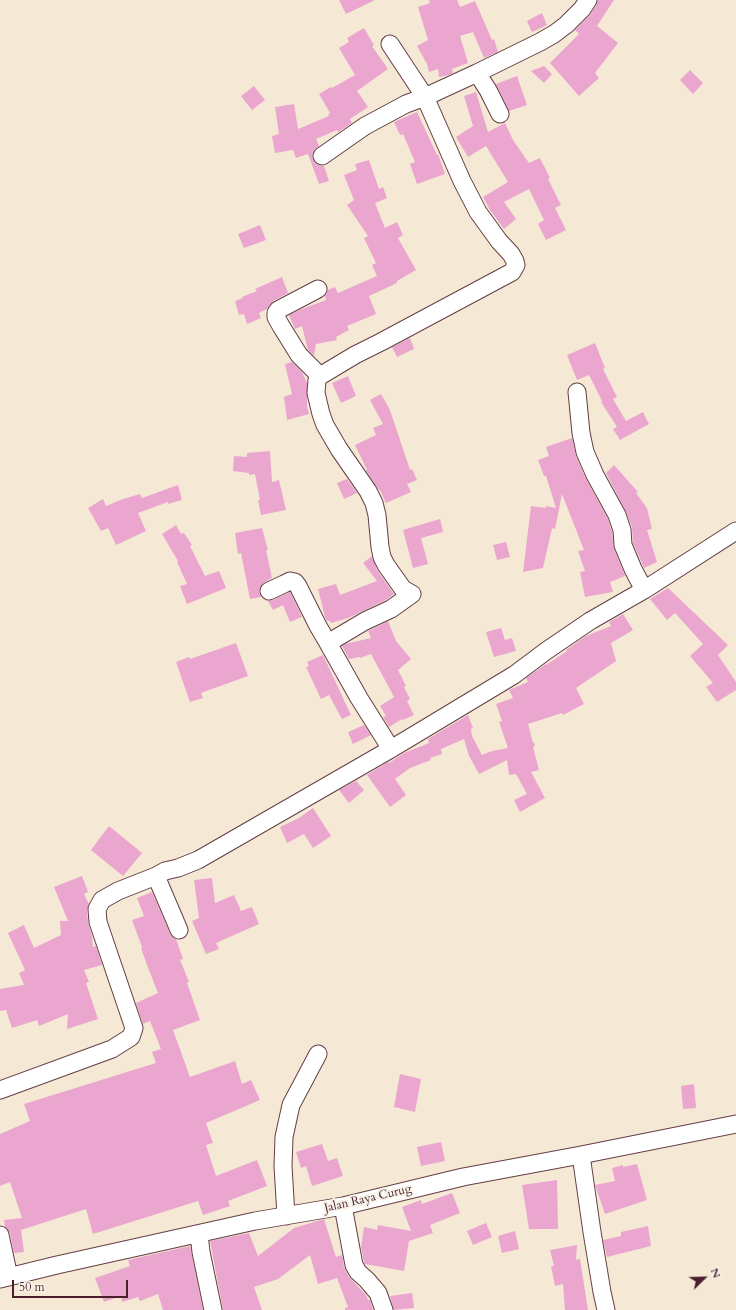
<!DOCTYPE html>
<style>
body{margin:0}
#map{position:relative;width:736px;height:1310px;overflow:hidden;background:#f5e9d5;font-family:Cardo,serif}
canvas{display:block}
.north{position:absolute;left:684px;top:1258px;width:40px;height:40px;-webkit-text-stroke:3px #f7f3e8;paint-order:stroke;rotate:67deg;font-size:11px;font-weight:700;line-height:16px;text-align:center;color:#4a1f2b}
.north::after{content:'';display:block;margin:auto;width:14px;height:18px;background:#4a1f2b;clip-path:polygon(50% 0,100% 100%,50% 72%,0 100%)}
.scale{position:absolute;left:12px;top:1280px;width:116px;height:18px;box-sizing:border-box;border:2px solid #4a1f2b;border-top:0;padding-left:5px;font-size:12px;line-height:14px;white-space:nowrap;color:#4a1f2b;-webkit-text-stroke:3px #f7f3e8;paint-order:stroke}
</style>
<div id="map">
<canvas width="736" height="1310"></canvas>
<div class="north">N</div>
<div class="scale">50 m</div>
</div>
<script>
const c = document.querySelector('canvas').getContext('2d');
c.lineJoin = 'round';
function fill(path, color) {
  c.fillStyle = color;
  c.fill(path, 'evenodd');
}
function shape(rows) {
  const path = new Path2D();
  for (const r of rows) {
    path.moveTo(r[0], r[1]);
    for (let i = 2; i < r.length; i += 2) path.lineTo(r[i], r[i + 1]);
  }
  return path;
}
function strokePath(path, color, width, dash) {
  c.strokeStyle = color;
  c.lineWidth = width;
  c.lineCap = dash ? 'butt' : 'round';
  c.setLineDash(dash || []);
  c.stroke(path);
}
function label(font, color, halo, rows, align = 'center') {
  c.font = font + ' Cardo,serif';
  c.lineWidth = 4;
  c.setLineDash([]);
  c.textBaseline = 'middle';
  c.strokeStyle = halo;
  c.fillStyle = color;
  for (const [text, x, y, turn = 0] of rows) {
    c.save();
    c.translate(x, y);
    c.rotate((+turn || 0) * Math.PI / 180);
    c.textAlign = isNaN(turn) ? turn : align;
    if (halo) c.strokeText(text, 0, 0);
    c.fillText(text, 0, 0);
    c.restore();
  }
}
fill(shape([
 [339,0,375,0,346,14],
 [429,0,457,0,460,7,475,1,492,40,494,39,498,52,484,58,473,32,460,36,468,63,452,69,453,73,449,75,439,77,438,69,429,72,427,64,417,46,428,40,418,7,430,3],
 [598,0,614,0,597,26,618,43,595,73,599,78,579,96,550,63,579,34,575,30,590,15,596,6],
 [542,13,547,25,532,32,527,21],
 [364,28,374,45,372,46,388,69,357,91,368,107,350,119,352,123,338,132,337,130,316,139,319,146,313,151,312,157,314,162,317,165,324,166,329,181,319,184,308,154,296,158,293,150,275,153,272,136,279,134,275,107,294,104,298,129,329,116,328,114,330,113,319,94,331,87,332,88,355,75,339,48,349,42,347,38],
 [544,66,552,74,544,83,531,71],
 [690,70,703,83,693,94,680,80],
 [517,76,527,105,509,111,496,84],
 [254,86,265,100,252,110,241,96],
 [476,92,488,132,505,123,513,140,529,163,540,158,550,178,548,179,561,205,555,208,566,230,546,240,538,224,544,220,529,189,504,202,516,219,504,229,490,210,483,197,508,182,486,146,468,157,456,137,473,126,464,96],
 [417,112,437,155,438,154,445,174,417,184,410,164,415,162,403,134,400,135,394,122],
 [369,160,379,189,383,187,387,198,375,203,385,228,397,222,403,235,398,238,416,270,397,281,397,283,369,296,376,314,347,326,349,330,336,337,337,340,316,344,314,356,308,350,302,326,295,329,289,315,302,309,326,300,325,296,328,290,335,287,338,293,377,276,372,265,376,263,364,238,368,236,347,205,354,200,344,175,357,170,355,164],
 [260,225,266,240,244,248,238,234],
 [282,277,288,293,273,301,267,309,259,313,261,318,247,324,244,314,239,315,235,301,243,298,242,297,257,291,255,289],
 [410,338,414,349,397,357,392,347],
 [595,343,605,368,603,369,617,397,613,399,626,421,643,412,649,424,620,440,613,429,617,427,601,402,602,401,589,375,577,380,567,355],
 [292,362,302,372,307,383,307,406,309,414,287,420,284,397,292,394,285,364],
 [348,376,356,396,341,403,332,383],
 [381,394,390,410,410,470,412,469,417,480,407,484,411,492,386,503,380,490,379,490,366,471,367,470,355,445,376,435,373,428,383,424,370,400],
 [572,438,576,456,586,479,608,519,612,532,614,549,625,576,610,582,613,592,585,597,580,572,585,571,578,551,584,550,562,494,555,529,552,528,543,568,523,572,531,506,546,508,546,506,556,508,546,476,544,476,538,460,549,456,546,447],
 [270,451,272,482,279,480,286,510,261,515,258,500,260,500,255,474,249,475,249,473,233,471,234,456,247,457,247,453],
 [614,465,638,492,636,493,647,508,652,529,647,530,657,562,644,568,633,543,632,527,626,512,606,473],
 [347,479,357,493,344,499,337,483],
 [178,485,182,500,168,504,168,502,138,513,146,531,116,545,108,528,101,531,88,508,103,499,106,506,123,499,140,494,142,498],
 [440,519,443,532,421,538,428,564,413,568,403,530],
 [176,525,181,534,184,533,192,545,190,546,205,576,219,571,226,588,187,604,180,586,187,584,177,562,178,561,162,534],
 [262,528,268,550,266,550,272,578,265,582,261,586,259,591,261,597,250,599,241,553,238,554,235,533],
 [506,542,510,557,497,560,493,545],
 [372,556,377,570,394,594,386,600,348,618,331,623,330,621,327,621,325,617,318,589,336,584,340,595,377,581,363,563],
 [668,588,728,645,718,655,736,682,736,690,717,702,706,687,713,683,690,656,703,644,675,613,667,620,650,599],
 [290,592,302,617,290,622,283,605,273,610,268,601,273,600],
 [623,614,633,630,611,643,616,661,576,688,584,704,563,715,562,713,528,724,533,743,534,742,535,746,533,747,539,770,531,772,545,798,520,812,514,800,527,794,516,774,509,775,507,760,479,774,469,756,464,739,441,749,442,754,430,758,431,760,410,768,395,779,406,795,390,807,367,775,388,762,389,763,404,753,429,743,428,739,468,715,473,728,471,729,472,736,482,755,492,751,508,748,499,722,502,721,496,704,513,698,509,690,528,682,526,678,546,664,546,665,567,651,566,650,586,636,611,626,609,622],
 [388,621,396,641,411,659,398,670,406,686,404,687,410,699,407,701,414,715,403,720,402,719,389,727,383,717,386,716,380,706,394,697,371,654,360,658,360,657,349,659,342,646,345,644,371,638,368,631],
 [501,628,505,640,512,638,516,651,494,657,486,632],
 [236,643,248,676,201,693,203,698,190,702,176,662,189,657,190,659],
 [323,655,351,715,342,719,329,695,321,699,306,667,309,666,307,662],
 [364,725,371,735,353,744,348,732],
 [356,781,364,790,349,803,339,790],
 [313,808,331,836,313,848,304,834,287,843,280,827,299,818],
 [109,826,142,853,123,876,91,850],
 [82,876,88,892,84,894,89,904,87,910,88,923,92,936,93,947,96,946,102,965,84,970,89,982,86,983,98,1019,67,1029,68,1014,39,1026,37,1020,12,1028,6,1010,0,1011,0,989,24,985,19,973,25,970,8,933,24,925,34,948,61,935,60,921,68,921,54,887],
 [212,878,215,903,234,895,241,911,252,907,259,924,216,943,219,949,206,954,192,921,199,918,194,880],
 [152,892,170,934,173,938,176,939,183,959,180,960,189,982,187,983,200,1020,173,1030,190,1077,235,1061,242,1084,251,1080,260,1100,206,1123,213,1143,206,1145,216,1176,257,1160,267,1186,228,1201,230,1206,203,1215,198,1201,93,1234,86,1209,21,1230,24,1252,14,1253,10,1233,5,1227,4,1220,22,1218,10,1182,0,1186,0,1134,30,1121,24,1104,156,1063,152,1052,161,1049,150,1021,143,1024,136,1003,158,993,147,965,141,948,142,947,132,920,144,916,137,898],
 [400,1074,421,1079,415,1112,394,1107],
 [694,1084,696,1108,683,1109,681,1086],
 [441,1142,445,1161,421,1166,417,1147],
 [322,1144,328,1161,337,1158,343,1176,312,1186,306,1166,301,1168,296,1152],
 [637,1164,647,1200,605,1214,595,1185,615,1181,612,1168,623,1165,623,1167],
 [557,1180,558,1229,529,1229,522,1185],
 [452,1193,460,1213,430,1225,433,1233,409,1241,404,1271,365,1264,364,1262,361,1247,364,1227,377,1230,378,1225,411,1231,402,1207,421,1200,422,1204],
 [324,1219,336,1257,342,1255,344,1267,349,1277,366,1295,368,1300,370,1300,373,1310,345,1310,345,1308,348,1307,337,1278,318,1284,310,1255,278,1279,254,1287,262,1310,223,1310,210,1241,249,1233,258,1256,294,1228],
 [486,1223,492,1237,473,1245,467,1231],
 [648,1226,651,1246,607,1257,603,1240,621,1236,621,1232],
 [515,1231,519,1249,502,1253,498,1236],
 [577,1245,576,1260,580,1259,588,1310,565,1310,563,1284,555,1286,551,1266,554,1266,550,1250],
 [190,1246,203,1310,163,1310,158,1294,140,1301,138,1297,122,1302,121,1296,104,1302,95,1278,130,1266,128,1260],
 [412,1293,414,1308,394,1310,390,1296]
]), '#eaa6ce');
const minor = shape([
 [390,44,425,97,462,181,478,212,499,241,511,254,515,261,516,265,512,272,381,342,355,355,320,376,317,380,316,393,321,414,325,425,339,449,368,491,374,503,377,515,380,547,382,557,386,565,403,589,412,594,391,609,365,621,328,643,359,698,391,749],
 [477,73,488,90,500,114],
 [322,156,365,126,406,104,425,97,477,73,540,42,554,34,566,25,582,9,588,0],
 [318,289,278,310,276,313,276,317,281,326,299,355,320,376],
 [577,392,581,433,585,452,595,475,617,515,622,530,623,545,633,569,644,590],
 [269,591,284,584,290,581,295,582,298,586,318,626,328,643],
 [156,876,179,930],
 [0,1090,112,1049,131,1037,134,1028,98,922,97,909,102,900,118,891,156,876,165,871,178,868,198,860,391,749,514,675,546,651,590,621,644,590,736,531],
 [581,1155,592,1232,602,1292,606,1310],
 [343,1206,354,1265,358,1272,367,1280,378,1293,384,1310],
 [286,1216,283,1166,284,1137,291,1105,318,1054],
 [199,1234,201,1252,213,1310],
 [0,1235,9,1277],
 [0,1279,57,1265,255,1221,343,1206,463,1177,581,1155,736,1124]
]);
strokePath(minor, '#643d44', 19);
strokePath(minor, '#fff', 17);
label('12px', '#4a1f2b', '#f7f3e8', [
 ["Jalan Raya Curug",368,1199,-13]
]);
</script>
